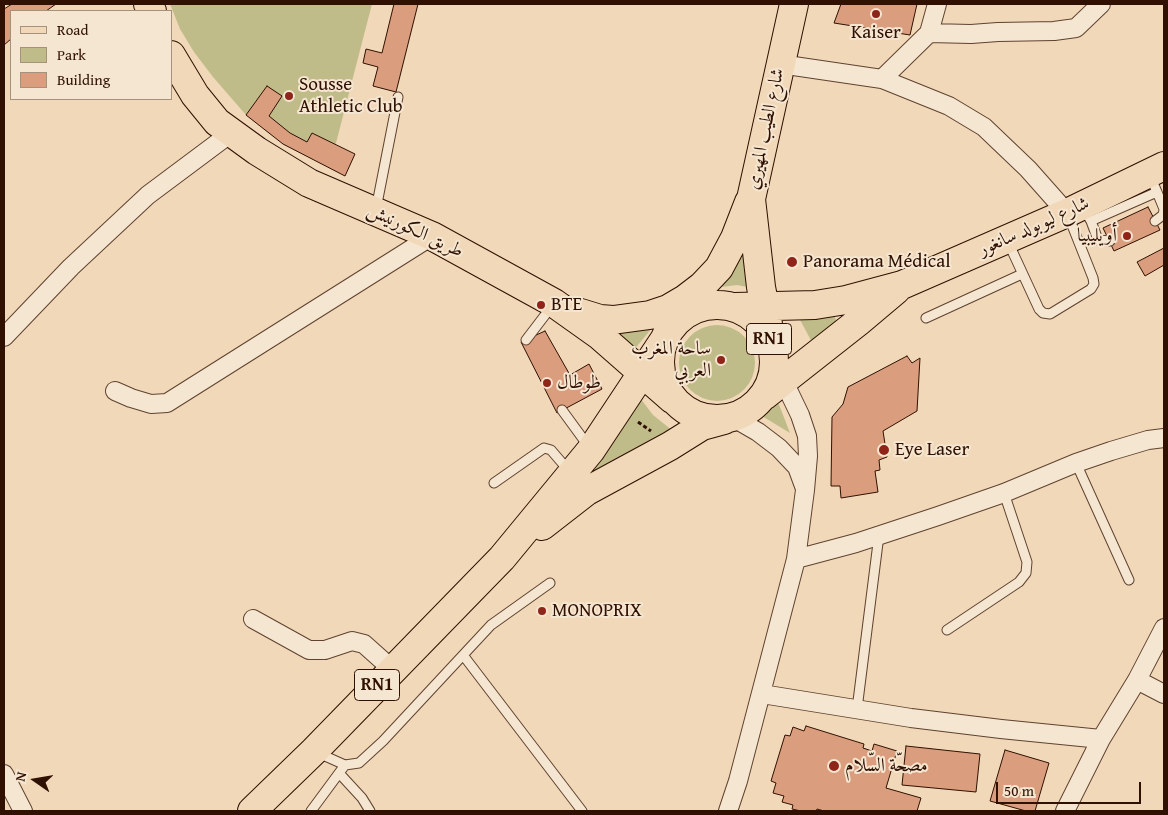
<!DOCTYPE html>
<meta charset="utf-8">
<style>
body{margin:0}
#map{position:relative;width:1168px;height:815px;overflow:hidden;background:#f0d8b8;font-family:"Gentium Book Plus",serif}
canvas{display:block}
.frame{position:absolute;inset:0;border:5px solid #2f1001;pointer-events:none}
.legend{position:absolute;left:10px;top:10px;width:162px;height:90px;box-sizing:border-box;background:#f5e6d1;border:1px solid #a6907e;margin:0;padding:6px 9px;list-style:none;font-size:15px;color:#2f1001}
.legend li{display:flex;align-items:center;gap:10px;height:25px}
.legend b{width:25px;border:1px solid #a6907e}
.north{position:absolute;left:10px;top:755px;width:50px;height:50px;-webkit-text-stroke:4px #f5e6d1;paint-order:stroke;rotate:283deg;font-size:14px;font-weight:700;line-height:20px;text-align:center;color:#2f1001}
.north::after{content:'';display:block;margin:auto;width:18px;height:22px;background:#2f1001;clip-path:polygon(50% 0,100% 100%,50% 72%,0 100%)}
.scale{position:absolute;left:996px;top:782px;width:145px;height:22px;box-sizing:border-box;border:2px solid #2f1001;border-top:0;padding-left:6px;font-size:15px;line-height:18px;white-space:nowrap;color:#2f1001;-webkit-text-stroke:4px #f5e6d1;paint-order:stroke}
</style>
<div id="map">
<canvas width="1168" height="815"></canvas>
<div class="frame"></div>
<ul class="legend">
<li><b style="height:6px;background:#f0d8b8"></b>Road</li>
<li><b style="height:14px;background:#c0bc8a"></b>Park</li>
<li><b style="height:14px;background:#da9d7e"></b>Building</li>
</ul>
<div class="north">N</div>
<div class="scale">50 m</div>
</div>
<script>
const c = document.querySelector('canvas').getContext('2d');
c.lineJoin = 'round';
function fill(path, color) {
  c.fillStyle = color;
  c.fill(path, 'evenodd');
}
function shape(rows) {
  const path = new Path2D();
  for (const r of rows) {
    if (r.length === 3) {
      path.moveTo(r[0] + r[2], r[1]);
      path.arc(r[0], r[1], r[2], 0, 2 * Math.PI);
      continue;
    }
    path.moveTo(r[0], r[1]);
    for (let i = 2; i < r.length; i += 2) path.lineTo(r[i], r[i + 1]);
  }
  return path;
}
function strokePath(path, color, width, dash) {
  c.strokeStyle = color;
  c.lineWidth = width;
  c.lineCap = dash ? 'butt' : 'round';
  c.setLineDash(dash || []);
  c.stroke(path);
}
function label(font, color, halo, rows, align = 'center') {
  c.font = font + ' "Gentium Book Plus",Amiri,serif';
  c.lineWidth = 4;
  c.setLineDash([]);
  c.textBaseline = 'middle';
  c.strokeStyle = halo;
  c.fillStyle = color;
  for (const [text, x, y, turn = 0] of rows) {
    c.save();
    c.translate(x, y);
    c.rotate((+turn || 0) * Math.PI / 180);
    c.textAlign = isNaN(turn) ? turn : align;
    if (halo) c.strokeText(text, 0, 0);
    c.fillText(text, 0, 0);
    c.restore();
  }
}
fill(shape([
 [170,4,372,4,336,143,325,166,283,144,246,115,213,77,194,52,180,29],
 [747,235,752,288,737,285,714,288],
 [834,315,838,325,813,344,799,318],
 [717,363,38],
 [652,328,633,351,609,332],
 [640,398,653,415,673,431,576,486],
 [778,402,790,433,762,416]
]), '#c0bc8a');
const building = shape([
 [12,4,56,4,46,11,11,11,11,39,4,45,4,9,12,4],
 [394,4,418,4,396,92,373,86,378,67,363,63,366,49,382,53,394,4],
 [841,4,917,4,910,35,834,23,841,4],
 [267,86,282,96,269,116,290,133,307,142,312,133,355,154,345,176,283,144,246,115,267,86],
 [1148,207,1160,230,1114,251,1103,228,1148,207],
 [1164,248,1164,265,1145,276,1137,262,1164,248],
 [545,331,570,375,589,364,602,389,557,413,521,342,545,331],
 [907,356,912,363,920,358,917,411,883,431,887,457,879,460,880,470,875,471,878,492,841,498,840,486,831,486,832,417,843,404,848,387,907,356],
 [806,726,864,744,863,748,872,751,874,744,897,751,886,788,921,798,917,811,824,811,817,809,816,811,801,811,792,809,793,805,782,802,784,796,773,793,776,783,771,781,785,735,790,736,793,727,804,731,806,726],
 [906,746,980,754,976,792,902,785,906,746],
 [1005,750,1049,763,1035,811,1026,811,990,801,1005,750]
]);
fill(building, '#da9d7e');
strokePath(building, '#2f1001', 1);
const service = shape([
 [1157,192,1164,209],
 [1083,208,1091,221,1157,192,1150,176],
 [376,209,398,97],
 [1091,221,1098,240,1110,241],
 [1155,221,1163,215,1164,210],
 [1008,242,1039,309,1043,313,1050,314,1091,289,1094,284,1093,278,1068,215],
 [926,318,1022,274],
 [526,340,552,306],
 [562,410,589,447],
 [1076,463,1129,580],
 [494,483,544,448,551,450,569,471],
 [947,630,1019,582,1026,573,1027,562,1004,493],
 [463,655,582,811],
 [857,709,879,535],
 [316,752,345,765,359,763,383,741,491,625,550,583],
 [339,773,362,798,370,811],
 [311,811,345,765]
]);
const minor = shape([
 [929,33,937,4],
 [780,64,882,79,949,106,984,127,1028,169,1067,213],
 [882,79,929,33,971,34,998,32,1054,31,1076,28,1101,4],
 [4,337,71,267,148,195,231,133],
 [115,391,131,398,151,404,167,403,432,236],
 [732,417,758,432,779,448,797,467,804,486],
 [796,559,856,543,938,516,1004,493,1076,463,1111,451,1148,440,1164,438],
 [253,619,309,650,325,650,352,641,364,644,392,669],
 [1137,680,1164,694],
 [762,694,911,718,1001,729,1101,739],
 [4,774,23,811],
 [728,811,738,781,796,559,805,490,808,456,807,436,800,415,774,361],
 [1065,811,1101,739,1137,680,1164,628]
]);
const primary = shape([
 [148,4,152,11],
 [171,55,195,95,217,122,257,151,309,183,432,236,554,303,599,335,672,399],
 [717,362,57],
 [735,307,815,305,846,300,902,285,1067,213,1164,166],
 [574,311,600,319,613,320,650,315,668,309,685,299,702,286,719,268,735,238,749,202],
 [768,324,761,287,751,199,794,4],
 [764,396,858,322,896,290],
 [542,526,587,491,670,446,702,426,724,420],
 [252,811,314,751,502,558,591,450,664,340]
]);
strokePath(service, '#5f422f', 11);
strokePath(minor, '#5f422f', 20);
strokePath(primary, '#2f1001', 30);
strokePath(shape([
 [638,422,651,431]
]), '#2f1001', 3, [4, 2.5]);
strokePath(service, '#f5e6d1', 9);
strokePath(minor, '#f5e6d1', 18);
strokePath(primary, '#f0d8b8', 28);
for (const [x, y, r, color] of [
 [876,14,5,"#8f2418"],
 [289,96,5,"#8f2418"],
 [1127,236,5,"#8f2418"],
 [792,262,6,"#8f2418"],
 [541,305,5,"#8f2418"],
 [721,360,5,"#8f2418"],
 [547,383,5,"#8f2418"],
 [884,450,6,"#8f2418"],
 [542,611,5,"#8f2418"],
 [834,766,6,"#8f2418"]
]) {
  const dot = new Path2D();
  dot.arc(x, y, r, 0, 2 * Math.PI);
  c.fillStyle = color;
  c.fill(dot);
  strokePath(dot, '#f5e6d1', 2);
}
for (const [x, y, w] of [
 [769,339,45],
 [377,685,45]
]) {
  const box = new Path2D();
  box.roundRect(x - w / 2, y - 15.5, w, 31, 4);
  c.fillStyle = '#f5e6d1';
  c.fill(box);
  strokePath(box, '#2f1001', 1);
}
label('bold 18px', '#2f1001', null, [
 ["RN1",769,339],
 ["RN1",377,685]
]);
label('19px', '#2f1001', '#f5e6d1', [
 ["Kaiser",876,33,"center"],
 ["Sousse",299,85],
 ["Athletic Club",299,107],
 ["أويليبيا",1117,236,"right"],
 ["Panorama Médical",803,262],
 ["BTE",551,305],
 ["ساحة المغرب",711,349,"right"],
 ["العربي",711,371,"right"],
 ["طوطال",557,383],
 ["Eye Laser",895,450],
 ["MONOPRIX",552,611],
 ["مصحّة السّلام",845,766]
], 'left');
label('19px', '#2f1001', '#f5e6d1', [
 ["شارع الطيب المهيري",766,129,-78],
 ["شارع ليوبولد سانغور",1034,227,-24],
 ["طريق الكورنيش",415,231,25]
]);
</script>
